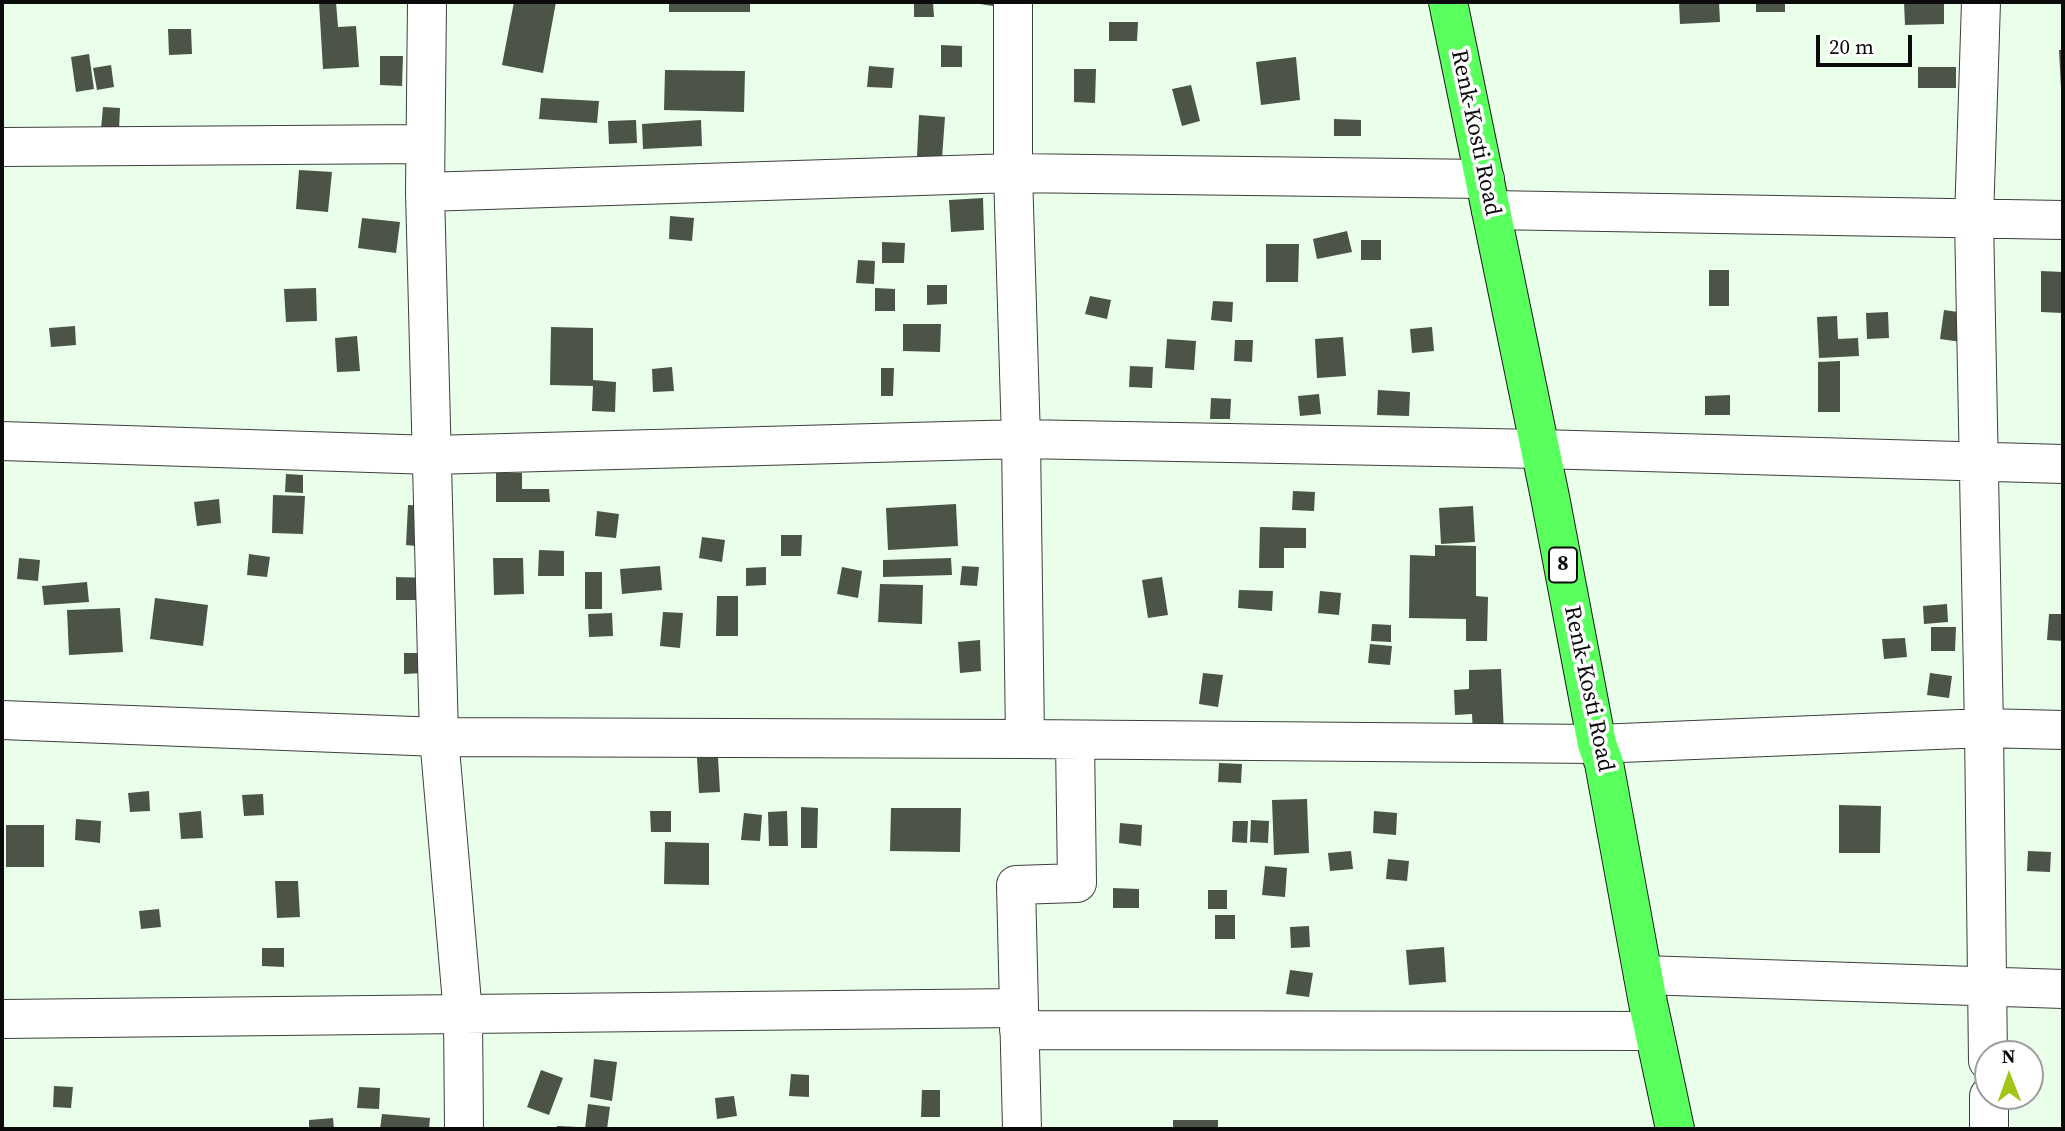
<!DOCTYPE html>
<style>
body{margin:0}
#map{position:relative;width:2065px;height:1131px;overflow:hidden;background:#e9ffea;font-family:"Source Serif 4",serif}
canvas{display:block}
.frame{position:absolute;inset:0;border:4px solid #0b0b0b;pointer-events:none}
.north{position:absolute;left:1974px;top:1040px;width:70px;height:70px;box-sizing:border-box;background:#fff;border:2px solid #9d9d9d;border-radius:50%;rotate:359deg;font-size:19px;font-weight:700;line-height:28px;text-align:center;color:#0b0b0b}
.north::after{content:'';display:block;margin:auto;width:24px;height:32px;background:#a1c519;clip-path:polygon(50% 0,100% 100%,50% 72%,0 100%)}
.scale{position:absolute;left:1816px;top:35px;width:96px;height:32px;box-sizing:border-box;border:4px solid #0b0b0b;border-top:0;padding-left:9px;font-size:21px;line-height:24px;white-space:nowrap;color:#0b0b0b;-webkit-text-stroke:5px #fff;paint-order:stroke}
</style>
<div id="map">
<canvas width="2065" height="1131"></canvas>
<div class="frame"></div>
<div class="north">N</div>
<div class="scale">20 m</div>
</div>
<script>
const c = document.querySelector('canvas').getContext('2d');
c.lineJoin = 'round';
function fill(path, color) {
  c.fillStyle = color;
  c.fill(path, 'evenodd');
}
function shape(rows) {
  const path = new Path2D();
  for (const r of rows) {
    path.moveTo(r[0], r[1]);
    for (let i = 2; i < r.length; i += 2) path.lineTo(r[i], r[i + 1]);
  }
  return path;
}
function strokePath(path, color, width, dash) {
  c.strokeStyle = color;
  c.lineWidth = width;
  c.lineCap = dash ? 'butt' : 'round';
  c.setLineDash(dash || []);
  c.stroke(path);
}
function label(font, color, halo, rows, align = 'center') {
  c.font = font + ' "Source Serif 4",serif';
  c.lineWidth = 7;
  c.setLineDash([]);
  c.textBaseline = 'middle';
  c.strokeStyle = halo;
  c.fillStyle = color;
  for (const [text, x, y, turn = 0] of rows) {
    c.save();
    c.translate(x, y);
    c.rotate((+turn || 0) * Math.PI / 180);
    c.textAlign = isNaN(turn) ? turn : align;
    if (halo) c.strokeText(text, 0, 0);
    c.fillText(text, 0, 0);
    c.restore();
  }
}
fill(shape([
 [319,2,336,2,338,27,356,26,359,67,323,69],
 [514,2,556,2,543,73,502,65],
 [669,2,750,2,750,12,669,12],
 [914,2,933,2,934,17,914,17],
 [980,2,1000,2,999,7,980,4],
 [1679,2,1719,2,1720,22,1680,24],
 [1756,2,1785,2,1785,12,1756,12],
 [1904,2,1944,2,1944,24,1905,25],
 [1109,22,1138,22,1137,41,1109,41],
 [168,29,191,29,192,54,169,55],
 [941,45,962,46,962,67,941,67],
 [2059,50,2063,50,2063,88,2061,88],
 [89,54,94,89,76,92,71,57],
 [380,56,403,56,402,86,380,85],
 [1296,57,1300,100,1261,105,1256,62],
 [111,65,114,87,97,90,93,68],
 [869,66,894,68,892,88,867,87],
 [1918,67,1956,67,1956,88,1918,88],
 [1074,69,1096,69,1095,103,1074,102],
 [665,70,745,71,744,112,664,110],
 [1191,85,1200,121,1182,126,1172,89],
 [541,98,599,101,597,123,539,119],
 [103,107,120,108,119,130,101,129],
 [919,115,945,117,942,158,917,156],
 [1334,119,1361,120,1361,136,1334,136],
 [636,120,637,143,609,144,608,121],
 [701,120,702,146,643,149,642,124],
 [299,170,332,172,328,212,296,209],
 [983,198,984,230,951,232,949,200],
 [670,216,694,218,692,241,669,239],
 [362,218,400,222,396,253,358,248],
 [1347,231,1352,252,1317,259,1313,239],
 [1361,240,1381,240,1381,260,1361,260],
 [882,242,905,243,904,263,882,263],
 [1266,244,1299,244,1298,282,1266,282],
 [858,260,875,261,874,284,856,283],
 [1709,270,1729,270,1729,306,1709,306],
 [2041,271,2063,272,2063,313,2041,312],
 [927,285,947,285,947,304,927,305],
 [316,288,317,321,286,322,284,289],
 [875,288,895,289,895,311,875,311],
 [1090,296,1111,300,1107,319,1085,314],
 [1213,301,1233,302,1232,322,1211,320],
 [1944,310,1965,313,1961,342,1940,339],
 [1888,312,1889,338,1867,339,1866,313],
 [1837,316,1838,339,1858,338,1859,356,1819,358,1817,317],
 [903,324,941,324,940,352,903,351],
 [75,326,76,345,51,347,49,328],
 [551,327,593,328,593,380,616,382,615,412,592,411,593,386,550,385],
 [1432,327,1434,351,1412,353,1410,329],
 [357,336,360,371,337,372,335,338],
 [1343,337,1346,376,1317,378,1315,339],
 [1167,339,1196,341,1194,370,1165,368],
 [1235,340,1253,340,1252,362,1234,361],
 [1840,361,1840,412,1818,412,1818,362],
 [1130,366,1153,367,1152,388,1129,387],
 [672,367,674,391,653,392,652,369],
 [881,368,894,368,893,396,881,396],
 [1378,390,1410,392,1409,416,1377,415],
 [1319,394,1321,414,1300,416,1298,396],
 [1730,395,1730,415,1705,415,1705,396],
 [1211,398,1231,399,1230,419,1210,419],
 [496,473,522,473,522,489,549,489,550,502,496,502],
 [286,474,303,475,303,493,285,492],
 [1293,491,1315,492,1314,511,1292,510],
 [273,495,305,496,303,534,272,533],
 [219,499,221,523,197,526,194,502],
 [956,504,958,546,888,550,886,508],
 [408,505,428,506,426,547,406,545],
 [1473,506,1475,542,1441,544,1439,508],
 [597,511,619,514,616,538,595,536],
 [1260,527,1306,528,1306,548,1284,548,1284,568,1259,568],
 [781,535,802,535,801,556,781,556],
 [702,537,725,540,722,562,699,558],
 [1435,545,1476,546,1476,596,1488,597,1487,641,1466,641,1466,619,1409,618,1410,555,1435,556],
 [539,550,564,551,564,576,538,576],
 [249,554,270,557,267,577,247,575],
 [19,558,40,560,38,581,17,579],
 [493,558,523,558,524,594,494,595],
 [951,558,952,575,883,577,883,560],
 [660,566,662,590,622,594,620,569],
 [962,566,979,567,977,586,960,585],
 [766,567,766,585,746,586,746,568],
 [842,567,862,571,858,598,837,594],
 [585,572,602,572,602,609,585,609],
 [396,577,434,578,433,600,396,600],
 [1162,577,1168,615,1148,618,1142,580],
 [87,582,89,602,44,605,42,586],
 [880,584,923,585,922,624,878,622],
 [1239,590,1273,591,1272,611,1238,608],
 [1320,591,1341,593,1339,615,1318,613],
 [717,596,738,596,738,636,716,636],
 [155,598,208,605,203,646,150,639],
 [1947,604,1948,622,1924,624,1923,606],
 [120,608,123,652,69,655,67,610],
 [663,612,683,613,680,648,660,646],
 [612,613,613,636,589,637,588,614],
 [2049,614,2063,614,2063,641,2047,640],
 [1372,624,1391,625,1391,642,1371,641],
 [1931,627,1956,627,1955,651,1931,651],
 [1905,638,1907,657,1884,659,1882,639],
 [980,640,981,671,960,673,958,642],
 [1370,644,1392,646,1390,665,1368,663],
 [404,653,423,653,424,673,404,674],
 [1501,669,1504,733,1473,734,1472,714,1455,715,1454,690,1469,689,1469,670],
 [1203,673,1223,675,1218,707,1199,704],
 [1930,673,1952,676,1949,698,1927,695],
 [718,757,720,792,699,793,697,758],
 [1219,763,1242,764,1241,783,1218,782],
 [149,791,150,811,130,812,128,793],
 [263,794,264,815,244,816,242,795],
 [1307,799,1309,853,1274,855,1272,800],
 [1839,805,1881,806,1880,853,1839,853],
 [801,807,818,808,817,848,801,848],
 [891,808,961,808,960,852,890,851],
 [201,811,203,838,181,839,179,813],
 [650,811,671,811,671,832,651,832],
 [787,811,788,846,769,846,768,812],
 [1374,811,1397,813,1396,835,1373,833],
 [744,813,762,815,760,841,741,840],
 [76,819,101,821,100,843,75,840],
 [1251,820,1269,821,1268,843,1250,842],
 [1233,821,1248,821,1247,843,1232,842],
 [1120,823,1142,825,1141,846,1119,843],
 [6,825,44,825,44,867,6,867],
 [665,842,709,843,709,885,664,884],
 [1351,851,1353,869,1330,871,1328,853],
 [2028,851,2051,852,2050,872,2027,871],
 [1388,859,1409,861,1407,881,1386,879],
 [1265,866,1287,868,1285,897,1262,895],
 [275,881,298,881,300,917,277,918],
 [1113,888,1139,889,1139,908,1113,908],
 [1208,890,1227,890,1227,909,1208,909],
 [159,909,161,927,141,929,139,911],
 [1215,915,1235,915,1235,939,1215,939],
 [1309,926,1310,947,1291,948,1290,927],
 [1444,947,1446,982,1409,985,1406,950],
 [262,948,284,948,284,967,262,966],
 [1290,970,1313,973,1309,997,1286,994],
 [594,1059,617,1062,612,1101,590,1097],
 [541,1070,563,1078,549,1115,527,1107],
 [791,1074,809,1075,809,1097,789,1096],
 [54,1086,73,1087,71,1108,53,1107],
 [359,1087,380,1088,379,1109,357,1108],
 [922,1090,940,1090,940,1117,921,1117],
 [734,1096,737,1116,717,1119,715,1098],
 [588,1104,610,1107,607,1129,585,1129],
 [382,1114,430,1118,429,1129,380,1129],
 [333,1118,334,1129,309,1129,309,1120],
 [1173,1120,1218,1120,1218,1129,1173,1129],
 [557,1126,578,1127,578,1129,557,1129]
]), '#4b5447');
const minor = shape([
 [427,2,425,192,1013,173,1485,179],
 [1013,2,1013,173,1021,439,1025,739],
 [1981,2,1974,219,1984,728,1988,1061],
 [2,147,424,144],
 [425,192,439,737,1025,739,1597,744,1984,728,2063,730],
 [1491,210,2063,220],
 [2,441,432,455,1021,439,1540,449,2063,464],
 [2,720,439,737,463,1014,464,1129],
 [1643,975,2063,989],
 [2,1019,1019,1008],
 [1019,1030,1654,1031],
 [1989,1096,1989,1129],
 [1022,1129,1016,885,1077,883,1075,741]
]);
const major = shape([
 [1448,2,1550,497,1597,744,1604,763,1648,1003,1675,1129]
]);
strokePath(minor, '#3e3e3e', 40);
strokePath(major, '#1c1c1c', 40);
strokePath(minor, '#fff', 38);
strokePath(major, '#59ff5c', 38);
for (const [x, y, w] of [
 [1563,565,28]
]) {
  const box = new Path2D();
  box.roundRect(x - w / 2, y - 17.5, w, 35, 5);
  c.fillStyle = '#fff';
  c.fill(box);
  strokePath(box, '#0b0b0b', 2);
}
label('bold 21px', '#0b0b0b', null, [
 ["8",1563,565]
]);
label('23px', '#0b0b0b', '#fff', [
 ["Renk-Kosti Road",1475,133,78],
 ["Renk-Kosti Road",1588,689,78]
]);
</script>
